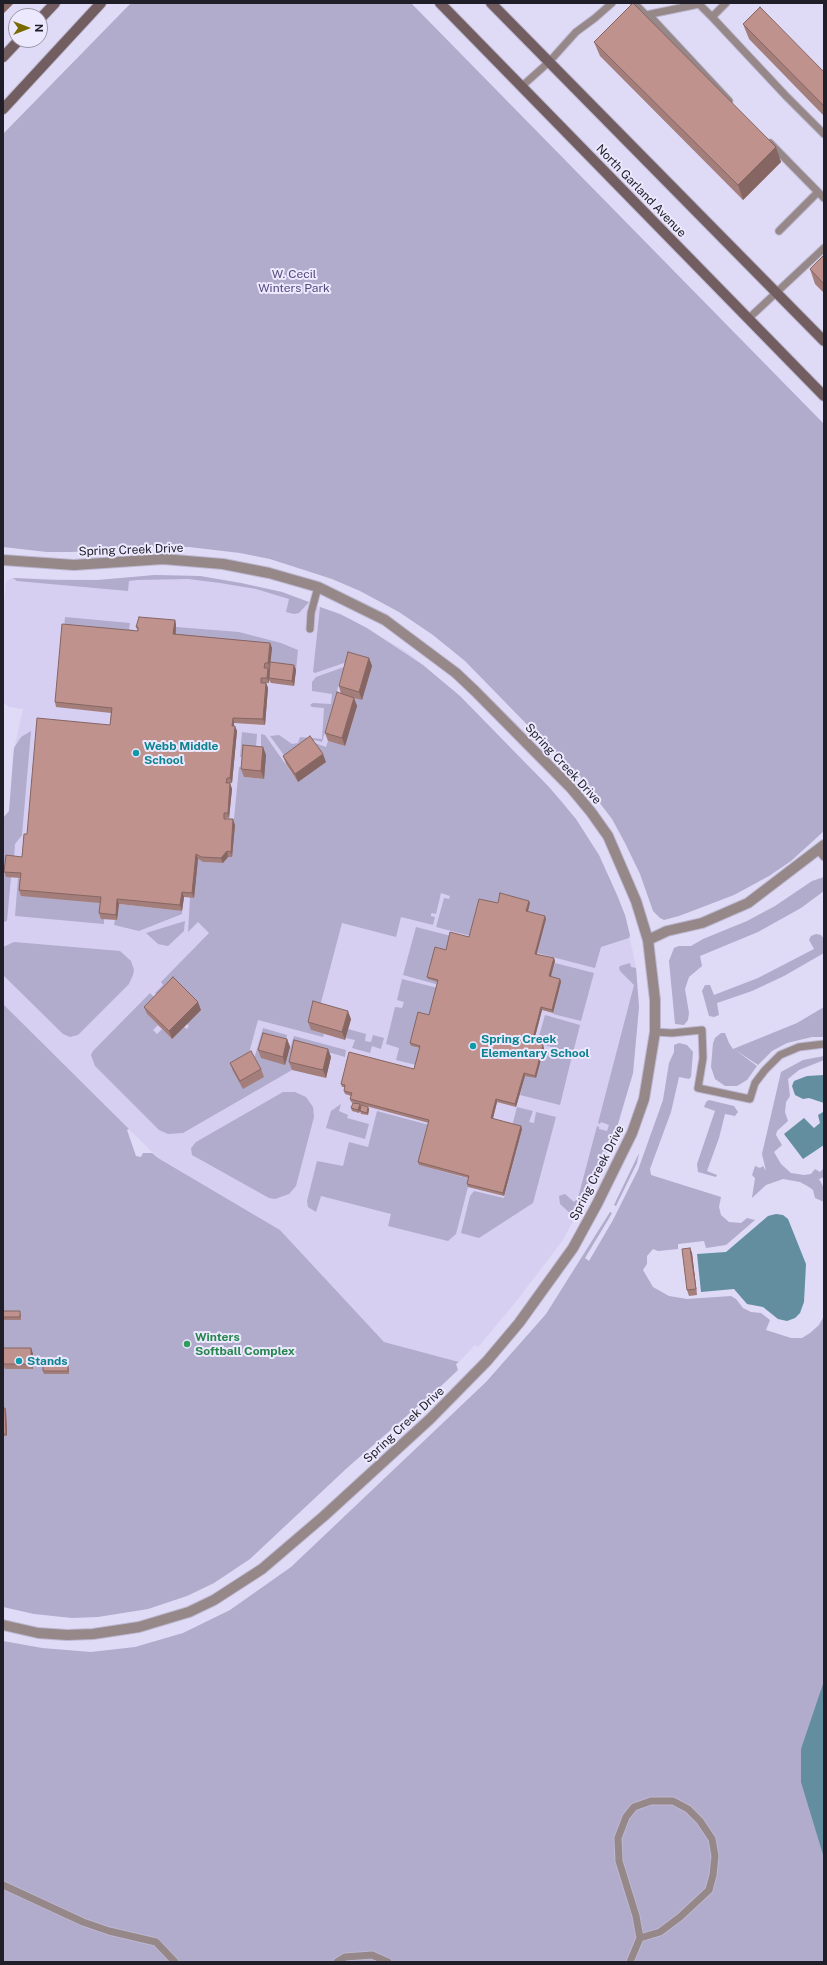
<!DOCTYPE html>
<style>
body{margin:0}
#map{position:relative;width:827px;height:1965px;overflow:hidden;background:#dfdaf6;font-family:"Public Sans",sans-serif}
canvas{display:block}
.frame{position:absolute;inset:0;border:4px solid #201e28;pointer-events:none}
.north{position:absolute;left:8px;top:8px;width:40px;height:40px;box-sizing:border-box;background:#ece8fe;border:1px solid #9a97a8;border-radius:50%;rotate:90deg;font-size:11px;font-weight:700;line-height:16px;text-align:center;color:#201e28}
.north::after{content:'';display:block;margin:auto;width:14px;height:18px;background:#796a02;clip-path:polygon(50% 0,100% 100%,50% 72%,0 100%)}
</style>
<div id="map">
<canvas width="827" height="1965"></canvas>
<div class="frame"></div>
<div class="north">N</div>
</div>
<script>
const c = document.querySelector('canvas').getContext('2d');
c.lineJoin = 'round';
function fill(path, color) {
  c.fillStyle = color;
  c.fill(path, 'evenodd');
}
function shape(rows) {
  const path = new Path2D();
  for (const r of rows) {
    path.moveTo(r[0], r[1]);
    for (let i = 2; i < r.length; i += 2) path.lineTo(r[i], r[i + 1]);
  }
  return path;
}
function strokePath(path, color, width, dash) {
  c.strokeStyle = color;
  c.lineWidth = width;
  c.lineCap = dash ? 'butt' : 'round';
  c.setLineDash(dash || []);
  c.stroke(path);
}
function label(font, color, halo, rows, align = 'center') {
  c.font = font + ' "Public Sans",sans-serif';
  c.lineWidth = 4;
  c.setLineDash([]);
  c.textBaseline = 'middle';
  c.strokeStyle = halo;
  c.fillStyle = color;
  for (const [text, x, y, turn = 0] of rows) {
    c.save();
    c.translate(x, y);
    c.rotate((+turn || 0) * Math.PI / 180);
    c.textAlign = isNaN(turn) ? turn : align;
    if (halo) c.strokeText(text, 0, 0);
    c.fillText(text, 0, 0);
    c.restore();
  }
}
fill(shape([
 [155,575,200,576,241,583,282,592,349,618,407,652,460,696,563,802,599,855,617,895,625,915,636,968,639,1007,633,1073,615,1134,594,1181,563,1240,518,1299,480,1345,478,1347,475,1345,459,1362,384,1342,280,1230,158,1158,3,1004,3,818,9,811,13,754,23,709,9,707,3,702,3,614,6,581,12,578,98,580]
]), '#d6cff2');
fill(shape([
 [131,3,411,3,824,424,824,831,791,861,769,876,734,895,679,916,664,920,660,918,653,911,640,874,625,843,612,819,586,785,465,661,433,635,399,612,360,591,332,579,270,559,240,553,189,547,151,547,71,552,47,552,3,547,3,134],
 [155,575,200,576,241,583,282,592,309,602,299,613,294,614,286,612,289,599,256,589,220,583,188,579,137,580,129,581,128,591,17,581,13,578,55,580,98,580],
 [320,607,340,614,367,628,423,665,460,696,549,787,576,819,599,855,617,895,625,915,630,935,629,938,601,947,595,968,537,953,546,919,527,914,530,904,499,906,471,936,436,927,444,898,449,899,450,896,441,893,436,914,432,913,431,914,431,916,435,917,433,925,401,917,396,937,342,923,319,1010,311,1030,324,1034,323,1037,258,1020,246,1064,254,1059,263,1028,287,1035,285,1046,285,1064,294,1036,346,1050,345,1057,311,1047,297,1049,292,1070,183,1133,168,1134,159,1130,95,1066,91,1055,93,1051,150,993,159,1002,147,1014,158,1025,153,1030,157,1034,162,1029,172,1039,184,1027,187,1029,189,1026,155,993,163,985,161,982,209,933,198,922,188,932,190,898,198,859,203,862,223,863,228,857,232,857,226,818,234,819,239,767,245,768,244,777,264,779,246,757,240,757,242,732,257,734,256,747,261,748,261,734,265,735,298,782,315,743,326,747,328,741,345,746,340,700,350,665,344,663,315,673,313,672],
 [65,617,130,623,129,629,134,630,134,636,64,630],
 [176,627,239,632,281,643,298,650,296,670,272,667,175,640],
 [344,667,322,742,314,740,286,758,270,736,279,735,292,744,298,743,300,737,322,739,324,708,312,707,310,705,313,703,331,704,332,694,312,691,312,682,316,677],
 [31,731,22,835,15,844,14,861,7,866,3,866,3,818,9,811,14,748,21,737],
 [3,873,11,877,7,921,3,922],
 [824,877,824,891,801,908,758,932,700,956,702,966,689,977,685,989,689,1013,688,1020,684,1025,675,1024,669,961,674,948,679,946,691,946,703,939,747,921,775,906,812,881],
 [18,878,103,903,101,918,104,919,104,924,15,916],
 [119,904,182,911,182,914,139,931,114,925,115,920,117,920],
 [185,921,184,931,168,946,158,944,146,933],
 [416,927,451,936,439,985,403,975],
 [816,934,821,935,824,939,824,953,784,976,752,991,717,1003,719,1015,714,1017,709,1016,702,991,705,985,710,985,714,995,758,978,814,949,809,940,811,936],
 [14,942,120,951,131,961,134,970,133,975,129,984,78,1035,70,1037,63,1034,3,975,3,947],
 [555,963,594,973,581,1021,553,1014,561,982,550,979],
 [630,963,631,967,636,968,639,1007,633,1073,615,1134,594,1181,577,1211,573,1211,571,1214,560,1204,559,1196,565,1194,574,1202,578,1198,597,1126,599,1127,599,1129,607,1131,609,1125,601,1122,600,1124,598,1123,634,985,620,971,619,968,620,966],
 [402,979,438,988,430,1018,411,1046,421,1049,416,1065,396,1060,399,1048,386,1044,395,1007,402,1008,404,1002,397,1000],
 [3,1004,129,1129,127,1130,136,1156,141,1157,143,1153,152,1153,158,1158,280,1230,384,1342,459,1362,456,1364,458,1370,440,1387,347,1468,250,1559,214,1583,187,1596,148,1609,98,1617,72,1618,34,1614,3,1607],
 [824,1007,824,1037,812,1037,787,1043,772,1051,758,1065,734,1049,757,1066,747,1080,737,1086,725,1086,715,1079,711,1067,713,1043,715,1038,721,1033,725,1033,729,1043,733,1049,797,1023],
 [545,1015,580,1025,573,1053,537,1043],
 [348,1029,366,1034,365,1041,371,1042,373,1035,384,1038,381,1049,372,1046,370,1053,352,1048,355,1040,346,1038],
 [679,1043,687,1045,693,1052,691,1077,689,1079,679,1077,671,1112,650,1169,651,1175,721,1197,719,1207,721,1215,729,1222,741,1223,747,1218,755,1220,726,1245,706,1248,704,1241,678,1244,678,1249,658,1251,653,1249,647,1256,647,1264,643,1270,653,1287,669,1296,687,1299,731,1296,736,1299,743,1308,751,1312,761,1313,770,1320,766,1330,791,1338,802,1338,810,1333,819,1325,824,1316,824,1962,3,1962,3,1641,42,1648,91,1652,135,1647,183,1633,230,1610,291,1567,486,1382,546,1314,610,1212,612,1213,608,1220,585,1258,589,1261,613,1220,638,1170,663,1100,669,1063,674,1052,674,1045],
 [544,1049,572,1056,560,1105,520,1095,525,1076],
 [824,1056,824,1060,799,1070,788,1079,790,1096,786,1102,785,1112,788,1121,777,1131,776,1135,782,1145,774,1152,781,1164,791,1173,804,1175,811,1174,815,1169,820,1172,824,1168,824,1177,819,1179,824,1188,824,1202,815,1198,813,1190,809,1187,800,1182,783,1179,766,1185,752,1198,755,1178,752,1175,755,1166,760,1168,763,1166,766,1171,762,1154,781,1072,803,1060],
 [283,1092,295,1092,306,1097,313,1107,314,1117,296,1186,289,1194,275,1199,269,1198,192,1155,191,1148,196,1142],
 [709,1100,734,1106,738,1112,735,1116,725,1114,719,1138,707,1171,717,1175,716,1177,698,1172,697,1164,715,1111,704,1107,706,1102],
 [341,1104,339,1111,348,1115,347,1118,369,1124,365,1139,326,1128,331,1111],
 [517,1107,533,1111,529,1122,534,1123,536,1112,556,1117,533,1203,479,1238,461,1233,470,1196,474,1191,504,1198,522,1129,512,1126],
 [377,1111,429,1125,419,1165,470,1179,456,1234,448,1241,388,1226,391,1214,321,1196,316,1212,308,1207,307,1201,317,1161,343,1166,349,1142,368,1147],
 [639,1153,637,1163,616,1206,614,1205]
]), '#b1abcc');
fill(shape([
 [824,1075,824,1103,809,1098,803,1099,795,1095,792,1086,794,1081,807,1076],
 [824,1108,824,1145,803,1159,784,1134,804,1118,814,1128,820,1123,818,1115,823,1112],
 [776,1214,783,1215,788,1219,806,1264,804,1302,800,1313,795,1318,787,1321,778,1319,763,1307,747,1304,734,1289,701,1292,697,1254,726,1252,768,1216],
 [824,1681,824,1858,801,1782,801,1749]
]), '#628ea0');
const service = shape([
 [634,3,646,15,699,4],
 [698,3,712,17],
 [726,3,712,17,786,96,824,134],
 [649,15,729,101],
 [521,87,549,62,576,32,595,18,612,3],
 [770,143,824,198],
 [779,231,818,192],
 [748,319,824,248],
 [310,629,311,613,318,587],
 [818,850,824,857],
 [655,1032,672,1033,702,1030,703,1058,698,1088,750,1099,755,1083,765,1070,780,1055,799,1047,824,1044],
 [3,1885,83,1922,109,1931,156,1942,175,1962],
 [337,1962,345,1957,372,1955,388,1962],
 [630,1962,640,1938,636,1916,619,1861,618,1838,626,1817,634,1807,651,1801,673,1801,688,1809,700,1821,712,1839,715,1856,713,1875,709,1890,680,1917,660,1932,640,1938]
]);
const tertiary = shape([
 [3,560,74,565,163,559,223,564,269,573,318,587,385,620,456,673,475,691,571,788,591,812,608,836,636,901,648,940,655,1000,655,1032,644,1099,632,1133,597,1204,573,1248,519,1323,487,1361,430,1419,324,1516,262,1569,214,1600,189,1612,139,1627,93,1634,67,1635,38,1633,3,1625],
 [648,940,667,931,702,923,748,903,824,845]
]);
const secondary = shape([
 [440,3,824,396],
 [491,3,824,341],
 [40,19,55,3],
 [3,57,19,40],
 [3,109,101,3]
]);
strokePath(service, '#bdb8d1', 9);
strokePath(tertiary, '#bdb8d1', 12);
strokePath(secondary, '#bdb8d1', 12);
strokePath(service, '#968788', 7);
strokePath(tertiary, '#968788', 10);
strokePath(secondary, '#725e60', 10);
fill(shape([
 [743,24,824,72,824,116,749,39],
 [594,42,776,147,781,162,743,200,600,56],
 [824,255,824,293,815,284,810,269],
 [175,620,176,625,176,634,270,643,272,648,270,662,294,665,296,670,294,686,271,683,269,680,269,683,266,683,268,688,265,725,234,723,234,726,237,731,232,783,228,783,230,783,232,789,229,818,226,818,226,819,235,825,232,857,228,857,223,863,203,862,198,859,194,898,184,897,182,911,119,904,117,920,101,919,99,913,100,903,21,896,19,890,20,878,6,877,4,872,22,857,27,834,110,725,111,713,56,707,55,702,138,631,136,627],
 [369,658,372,666,362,700,354,698,357,706,345,746,328,741,325,733,341,694,339,686],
 [263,747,266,755,264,779,244,777,241,769],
 [283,756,326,762,298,782,286,764],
 [498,903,530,903,528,912,546,919,536,954,555,961,551,977,560,979,561,982,553,1013,542,1010,533,1043,544,1048,536,1078,525,1076,516,1107,497,1102,493,1119,521,1126,522,1129,504,1196,468,1187,467,1184,468,1178,419,1165,418,1162,429,1123,351,1102,350,1099,351,1096,345,1094,344,1091,345,1087,342,1087,341,1084,414,1069,419,1048,411,1046,410,1043,429,1015,438,982,428,979,427,977,446,950,469,937],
 [144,1007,201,1010,172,1039,147,1014],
 [351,1019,345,1040,311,1030,308,1022],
 [287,1039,290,1047,285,1065,261,1058,258,1050],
 [328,1049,331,1057,326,1078,292,1070,289,1062],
 [230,1063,261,1069,264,1077,243,1089,233,1071],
 [360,1104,361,1107,369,1109,368,1115,361,1114,360,1111,359,1113,352,1111,351,1108],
 [690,1248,692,1253,697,1295,689,1296,687,1290],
 [3,1311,21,1314,21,1320,3,1320],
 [3,1348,31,1348,33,1354,33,1369,5,1369,3,1364],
 [69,1368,69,1374,44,1374,43,1371],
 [3,1408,6,1411,7,1436,3,1436]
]), '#a47e7a');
fill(shape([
 [3,3,14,3,3,14],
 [776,147,781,162,743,200,738,185],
 [175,620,176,625,175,640,173,634],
 [270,643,272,648,270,668,268,663],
 [369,658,372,666,362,700,359,692],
 [294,665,296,670,294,686,292,681],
 [268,668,270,673,269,678,269,683,267,678],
 [266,683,268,688,265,725,263,719],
 [354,698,357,706,345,746,342,738],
 [233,718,234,723,234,731,232,726],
 [235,726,237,731,232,783,230,778],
 [263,747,266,755,264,779,261,771],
 [323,754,326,762,298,782,295,774],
 [230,783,232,789,229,818,228,813],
 [233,819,235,825,232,857,231,852],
 [227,851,228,857,223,863,221,858],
 [196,854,198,859,194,898,192,893],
 [182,892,184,897,182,911,180,905],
 [117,899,119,904,117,920,116,915],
 [529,901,530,903,527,914,526,911],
 [545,916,546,919,536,957,535,954],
 [554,958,555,961,550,979,549,976],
 [560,979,561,982,553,1013,552,1010],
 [198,1002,201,1010,172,1039,169,1031],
 [541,1007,542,1010,533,1045,532,1042],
 [348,1011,351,1019,345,1040,342,1032],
 [287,1039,290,1047,285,1065,283,1057],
 [543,1045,544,1048,536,1078,535,1076],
 [328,1049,331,1057,326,1078,323,1070],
 [524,1073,525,1076,516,1107,515,1104],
 [496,1099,497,1102,492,1121,491,1118],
 [360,1104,361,1107,359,1113,358,1110],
 [368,1107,369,1109,368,1115,367,1113],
 [521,1126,522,1129,504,1196,503,1193],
 [690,1248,692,1253,697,1295,696,1289],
 [31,1348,33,1354,33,1369,31,1364],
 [5,1408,6,1411,7,1436,6,1434]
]), '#866663');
const building = shape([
 [633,3,776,147,738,185,594,42,633,3],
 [760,7,824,72,824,106,743,24,760,7],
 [824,255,824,284,810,269,824,255],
 [139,617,175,620,173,634,270,643,268,663,265,663,264,668,268,668,267,678,261,678,261,683,266,683,263,719,233,718,232,726,235,726,230,778,227,778,226,783,230,783,228,813,224,813,224,819,233,819,231,852,227,851,221,858,201,857,196,854,192,893,182,892,180,905,117,899,116,915,99,913,101,897,19,890,21,873,4,872,6,855,22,857,24,834,27,834,37,718,110,725,112,708,55,702,62,624,138,631,138,627,136,627,139,617],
 [348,652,369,658,359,692,339,686,348,652],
 [270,662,294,665,292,681,269,678,270,662],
 [337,692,354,698,342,738,325,733,337,692],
 [310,736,323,754,295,774,283,756,310,736],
 [243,745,263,747,261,771,241,769,243,745],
 [500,893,529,901,526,911,545,916,535,954,554,958,549,976,560,979,552,1010,541,1007,532,1042,543,1045,535,1076,524,1073,515,1104,496,1099,491,1118,521,1126,503,1193,467,1184,469,1176,418,1162,429,1120,350,1099,352,1093,344,1091,345,1085,341,1084,349,1052,414,1069,420,1046,410,1043,418,1012,429,1015,438,980,427,977,435,947,446,950,450,932,469,937,479,899,498,903,500,893],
 [173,977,198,1002,169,1031,144,1007,173,977],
 [313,1001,348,1011,342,1032,308,1022,313,1001],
 [263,1033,287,1039,283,1057,258,1050,263,1033],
 [294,1040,328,1049,323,1070,289,1062,294,1040],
 [251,1051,261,1069,240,1081,230,1063,251,1051],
 [353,1103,360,1104,358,1110,351,1108,353,1103],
 [361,1105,368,1107,367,1113,360,1111,361,1105],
 [690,1248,696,1289,687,1290,682,1249,690,1248],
 [3,1311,20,1311,20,1317,3,1317,3,1311],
 [3,1348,31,1348,31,1364,3,1364,3,1348],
 [68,1365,68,1371,43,1371,43,1366,68,1365],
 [3,1408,5,1408,6,1434,3,1434,3,1408]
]);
fill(building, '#bf928e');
strokePath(building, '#866663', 1);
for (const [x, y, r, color] of [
 [136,753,4,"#0f9aa8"],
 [473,1046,4,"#0f9aa8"],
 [187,1344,4,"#2e9e5b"],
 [19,1361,4,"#0f9aa8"]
]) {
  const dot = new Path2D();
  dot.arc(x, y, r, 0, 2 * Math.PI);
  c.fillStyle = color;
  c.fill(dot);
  strokePath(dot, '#ece8fe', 1.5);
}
label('12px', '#201e28', '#ece8fe', [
 ["North Garland Avenue",641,191,46],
 ["Spring Creek Drive",131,550,-2],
 ["Spring Creek Drive",563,764,47],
 ["Spring Creek Drive",597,1173,-63],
 ["Spring Creek Drive",404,1425,-43]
]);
label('12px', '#55487c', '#ece8fe', [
 ["W. Cecil",294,274],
 ["Winters Park",294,288]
]);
label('bold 12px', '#0d838f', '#ece8fe', [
 ["Webb Middle",144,746],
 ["School",144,760],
 ["Spring Creek",481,1039],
 ["Elementary School",481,1053],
 ["Stands",27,1361]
], 'left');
label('bold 12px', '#27864d', '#ece8fe', [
 ["Winters",195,1337],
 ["Softball Complex",195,1351]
], 'left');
</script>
